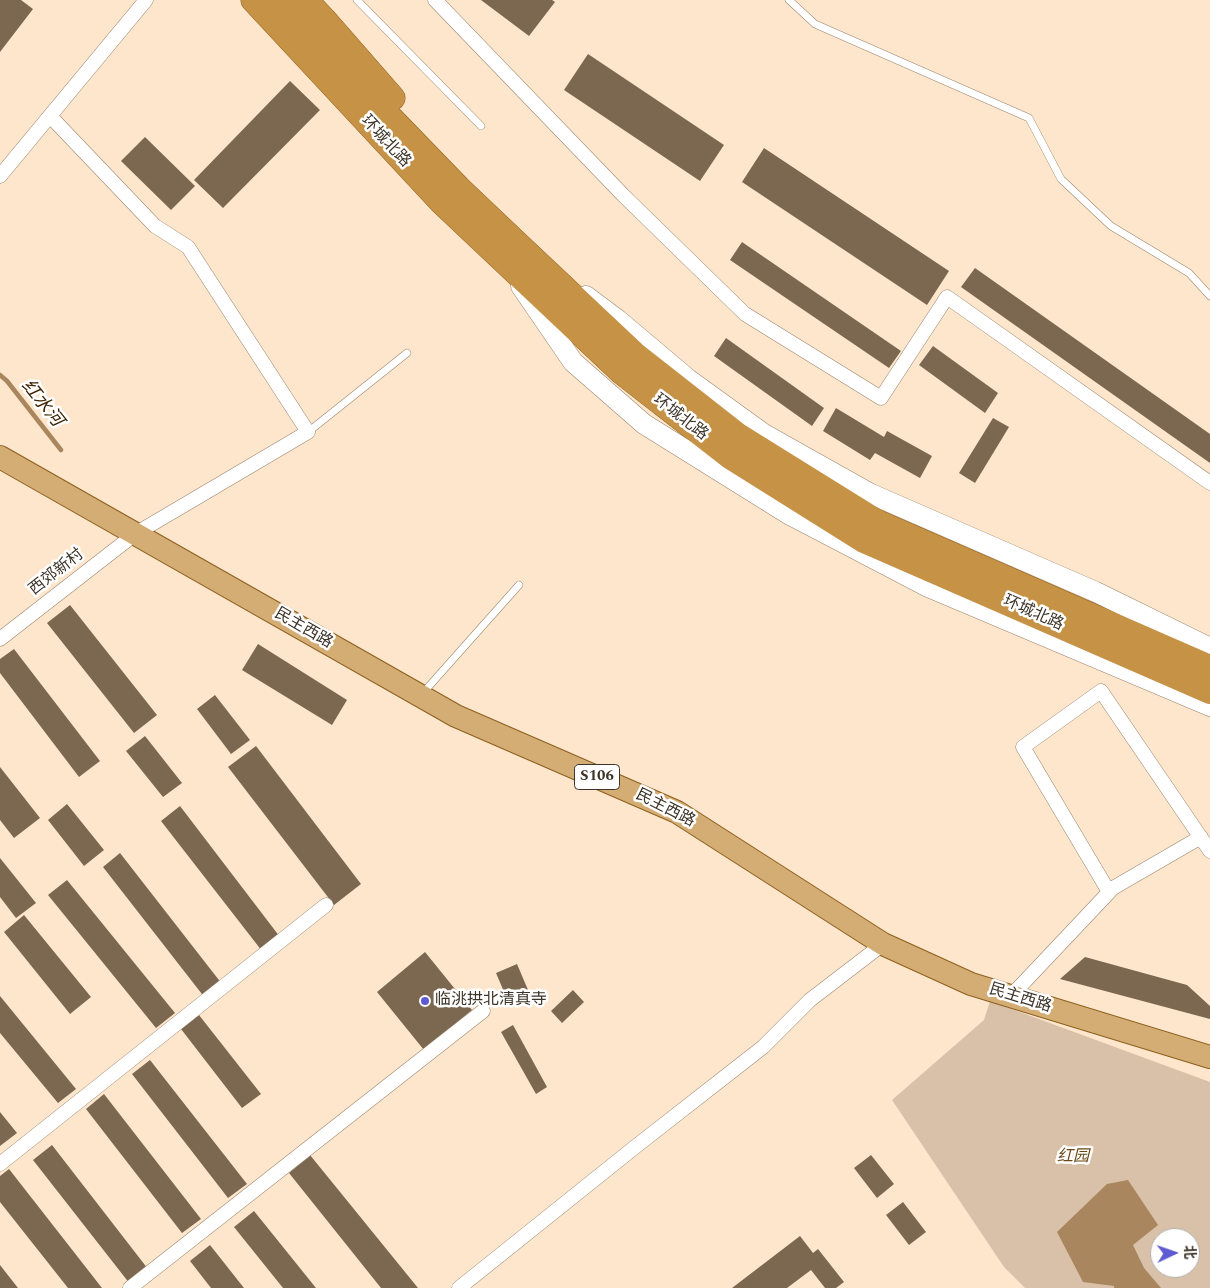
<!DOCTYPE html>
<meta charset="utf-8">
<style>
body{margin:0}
#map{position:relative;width:1210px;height:1288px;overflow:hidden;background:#fde6cc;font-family:Spectral,"Noto Sans SC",serif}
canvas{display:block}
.north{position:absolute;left:1150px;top:1228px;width:50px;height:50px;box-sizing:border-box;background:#fff;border:1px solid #b2aeaa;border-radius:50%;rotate:87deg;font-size:14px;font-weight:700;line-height:20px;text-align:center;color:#3e352a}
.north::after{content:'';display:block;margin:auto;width:18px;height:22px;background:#5d5ad2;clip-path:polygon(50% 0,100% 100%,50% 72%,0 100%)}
</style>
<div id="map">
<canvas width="1210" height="1288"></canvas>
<div class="north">北</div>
</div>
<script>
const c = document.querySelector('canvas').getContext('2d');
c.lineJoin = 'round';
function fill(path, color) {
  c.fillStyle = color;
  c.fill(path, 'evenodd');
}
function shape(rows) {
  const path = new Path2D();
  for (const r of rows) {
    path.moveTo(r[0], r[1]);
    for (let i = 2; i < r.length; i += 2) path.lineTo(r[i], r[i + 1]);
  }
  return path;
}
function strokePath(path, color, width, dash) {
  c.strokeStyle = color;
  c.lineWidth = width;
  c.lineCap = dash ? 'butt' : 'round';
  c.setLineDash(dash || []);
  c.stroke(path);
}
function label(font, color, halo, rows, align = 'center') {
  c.font = font + ' Spectral,"Noto Sans SC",serif';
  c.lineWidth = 5;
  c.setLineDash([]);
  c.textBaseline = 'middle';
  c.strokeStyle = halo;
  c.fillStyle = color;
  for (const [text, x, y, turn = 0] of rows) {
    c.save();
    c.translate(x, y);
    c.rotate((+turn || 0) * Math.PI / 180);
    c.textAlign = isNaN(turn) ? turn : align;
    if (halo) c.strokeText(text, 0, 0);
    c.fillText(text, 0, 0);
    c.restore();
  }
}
fill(shape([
 [990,1001,1210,1082,1210,1288,1025,1288,1004,1267,892,1100,984,1020],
 [1160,1238,1190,1238,1190,1268,1160,1268]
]), '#d8c1a8');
fill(shape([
 [1128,1180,1158,1225,1133,1245,1144,1268,1161,1288,1114,1288,1114,1286,1083,1282,1057,1232,1107,1184]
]), '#a9865d');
strokePath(shape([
 [0,375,7,381,61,450]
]), '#a9865d', 4.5);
fill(shape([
 [0,0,21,0,33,9,0,52],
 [481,0,552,0,555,2,529,36],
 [588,54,724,145,700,181,564,90],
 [290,81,320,110,223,208,194,180],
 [145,137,195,186,171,210,121,161],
 [764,148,949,271,927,305,742,182],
 [742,242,901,351,889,368,730,260],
 [975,268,1210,434,1210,463,961,287],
 [726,338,824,408,812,426,714,356],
 [933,346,998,393,985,413,919,365],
 [836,408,884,437,887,431,932,456,920,478,875,453,870,460,823,431],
 [993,418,1009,427,975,483,959,473],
 [70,605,157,715,134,733,47,623],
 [258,644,347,700,332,725,242,670],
 [14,649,100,761,79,777,0,673,0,659],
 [215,695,250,740,231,754,197,709],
 [145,736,182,783,163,797,126,751],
 [256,746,361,884,334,905,228,767],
 [0,767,40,818,14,838,0,820],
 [67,804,104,850,84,866,48,820],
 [180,806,280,937,262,951,161,821],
 [120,853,222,984,205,998,103,867],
 [0,858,36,903,16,918,0,897],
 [67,880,175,1013,156,1028,48,895],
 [24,915,91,997,70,1014,4,932],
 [425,952,472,1010,424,1050,377,992],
 [1085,957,1187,985,1210,1006,1210,1019,1060,979],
 [517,964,531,997,510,1006,496,973],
 [573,990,584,1002,562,1023,551,1011],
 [0,996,76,1089,58,1103,0,1033],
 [199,1015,261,1094,242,1108,181,1029],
 [513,1025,547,1087,536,1094,501,1032],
 [150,1060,247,1184,228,1198,132,1074],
 [104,1094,201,1219,182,1233,86,1109],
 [0,1112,17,1133,0,1146],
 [52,1145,148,1269,130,1284,33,1160],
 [310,1155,418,1288,381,1288,289,1173],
 [871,1155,894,1184,877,1198,854,1168],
 [9,1169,102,1288,68,1288,0,1202,0,1176],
 [903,1202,926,1232,909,1245,886,1215],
 [254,1211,316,1288,283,1288,234,1227],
 [800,1236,813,1253,818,1249,844,1282,836,1288,825,1288,811,1270,787,1288,732,1288],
 [210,1245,244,1288,211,1288,190,1261],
 [0,1265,18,1288,0,1288]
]), '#7c6750');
const service = shape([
 [357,0,481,126],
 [789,0,815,24,1029,118,1061,179,1111,226,1189,273,1210,296],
 [308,432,407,353],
 [422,694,519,585]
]);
const minor = shape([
 [435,0,623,195,745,314,881,398,947,297,1210,483],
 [0,176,146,0],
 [0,639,135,534,308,432,188,247,155,226,50,116],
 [1109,892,1023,747,1101,691,1210,851],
 [1011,996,1113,888,1201,837],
 [0,1164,326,905],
 [130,1288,483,1011],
 [459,1288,635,1147,763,1047,810,1000,883,944]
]);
const secondary = shape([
 [521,286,573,362,644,424,790,515,926,586,1210,706],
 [586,296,618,320,688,379,764,434,869,493,1096,592,1210,648]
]);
const primary = shape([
 [0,457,456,716,677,812,883,944,971,984,1210,1057]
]);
const trunk = shape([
 [253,0,442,203,621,372,730,457,864,541,1210,692],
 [277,0,459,188,518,244,636,355,738,435,878,522,1210,667],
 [306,0,324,19,393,98]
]);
strokePath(service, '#9a856d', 8);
strokePath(minor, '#9a856d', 15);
strokePath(secondary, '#9a856d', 21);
strokePath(primary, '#8d5f1e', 24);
strokePath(trunk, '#8d5f1e', 25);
strokePath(service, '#fff', 7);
strokePath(minor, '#fff', 14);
strokePath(secondary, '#fff', 20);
strokePath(primary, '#d4ad74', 22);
strokePath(trunk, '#c69246', 24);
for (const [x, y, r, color] of [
 [425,1001,5,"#5d5ad2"]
]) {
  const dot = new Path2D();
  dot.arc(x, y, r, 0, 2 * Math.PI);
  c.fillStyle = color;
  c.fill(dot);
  strokePath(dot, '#fff', 2);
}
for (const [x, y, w] of [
 [597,777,45]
]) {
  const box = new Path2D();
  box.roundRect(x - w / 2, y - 12.5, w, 25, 4);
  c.fillStyle = '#fff';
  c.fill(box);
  strokePath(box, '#3e352a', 1);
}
label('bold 15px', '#3e352a', null, [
 ["S106",597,777]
]);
label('16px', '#3e352a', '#fff', [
 ["环城北路",385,142,47],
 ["环城北路",680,418,38],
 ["西郊新村",57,573,-38],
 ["环城北路",1033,614,24],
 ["民主西路",303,629,30],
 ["民主西路",665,809,27],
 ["民主西路",1020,999,17]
]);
label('16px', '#3e352a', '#fff', [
 ["临洮拱北清真寺",435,1001]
], 'left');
label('italic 16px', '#6c4716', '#fff', [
 ["红园",1073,1158]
]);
label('italic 18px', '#3e2503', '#fff', [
 ["红水河",41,404,51]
]);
</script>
